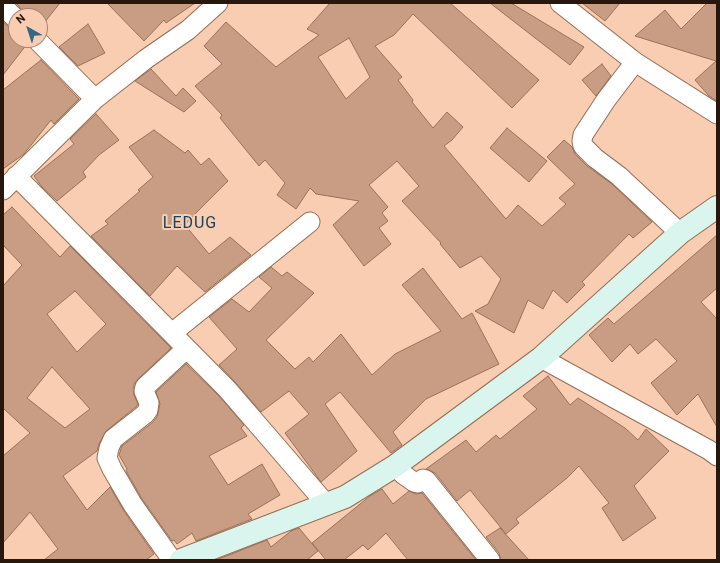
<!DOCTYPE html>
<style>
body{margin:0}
#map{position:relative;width:720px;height:563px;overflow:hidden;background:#f9cdb1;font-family:Roboto,sans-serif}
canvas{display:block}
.frame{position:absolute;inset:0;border:4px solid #27170d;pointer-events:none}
.north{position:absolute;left:8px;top:8px;width:40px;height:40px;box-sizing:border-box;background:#f9cdb1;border:1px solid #a5846f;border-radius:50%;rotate:321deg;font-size:11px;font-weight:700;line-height:16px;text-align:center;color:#27170d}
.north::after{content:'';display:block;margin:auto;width:14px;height:18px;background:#336984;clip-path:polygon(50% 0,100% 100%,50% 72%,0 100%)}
</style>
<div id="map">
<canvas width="720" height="563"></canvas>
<div class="frame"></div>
<div class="north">N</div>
</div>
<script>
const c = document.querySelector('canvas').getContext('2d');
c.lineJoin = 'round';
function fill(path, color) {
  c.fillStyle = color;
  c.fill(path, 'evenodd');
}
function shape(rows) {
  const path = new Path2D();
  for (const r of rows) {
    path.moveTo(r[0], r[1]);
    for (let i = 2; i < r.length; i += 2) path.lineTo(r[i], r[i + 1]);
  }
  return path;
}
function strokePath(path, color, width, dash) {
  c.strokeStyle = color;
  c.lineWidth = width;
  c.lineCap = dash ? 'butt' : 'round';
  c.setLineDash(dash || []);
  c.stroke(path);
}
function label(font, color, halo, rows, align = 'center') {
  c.font = font + ' Roboto,sans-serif';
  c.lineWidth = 4;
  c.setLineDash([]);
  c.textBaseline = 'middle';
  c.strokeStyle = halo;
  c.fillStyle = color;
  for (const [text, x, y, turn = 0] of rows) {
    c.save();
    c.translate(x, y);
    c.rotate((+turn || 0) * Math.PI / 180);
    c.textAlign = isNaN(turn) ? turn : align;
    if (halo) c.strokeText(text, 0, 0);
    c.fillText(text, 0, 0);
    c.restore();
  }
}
const building = shape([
 [16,3,60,3,40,28,40,16,27,16,16,3],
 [107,3,195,3,166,23,164,20,144,41,107,3],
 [330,3,450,3,539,80,512,108,413,14,394,35,375,46,402,77,398,80,413,100,412,102,433,128,447,112,463,127,452,140,444,146,506,219,518,205,542,226,566,204,559,198,575,184,547,157,564,140,572,147,575,154,587,166,612,184,652,222,633,238,629,234,582,282,585,285,567,303,553,290,543,309,528,300,514,333,475,311,488,304,501,279,481,256,460,268,440,244,441,243,402,201,419,186,397,161,369,185,388,207,382,213,388,221,379,228,391,244,364,266,333,225,359,201,316,194,310,188,296,209,277,195,285,183,265,160,259,166,220,118,222,115,195,86,222,64,204,46,226,22,276,67,319,35,307,29,330,3],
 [349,38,370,77,346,99,318,57,349,38],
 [490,3,511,3,584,47,570,65,490,3],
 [582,3,620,3,605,21,582,3],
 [707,3,717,3,717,101,709,96,695,80,716,61,635,36,665,10,681,29,707,3],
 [3,22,9,27,16,30,16,40,26,40,27,44,3,75,3,22],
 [88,24,105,53,78,66,59,47,88,24],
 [41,60,79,99,54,124,51,120,24,154,3,169,3,90,41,60],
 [602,64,611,76,596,96,582,80,602,64],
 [151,69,176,96,183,88,196,101,184,112,135,81,151,69],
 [96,114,119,140,99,155,83,172,86,177,57,201,42,187,34,176,74,144,70,139,96,114],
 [507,128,547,161,529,182,490,148,507,128],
 [154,130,185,153,188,150,201,165,209,158,228,181,197,212,185,225,209,254,230,237,251,255,205,292,177,266,150,296,91,236,108,224,105,221,140,191,138,190,153,177,129,147,154,130],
 [12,207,60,257,70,246,171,348,138,379,134,384,134,395,138,404,137,406,106,431,99,444,97,451,63,476,87,510,110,487,124,511,154,554,146,560,44,560,58,549,30,512,3,543,3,456,30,433,3,408,3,286,22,265,3,245,3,215,12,207],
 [75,291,106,324,77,352,47,314,75,291],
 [52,367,90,409,65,428,27,398,52,367],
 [717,235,717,288,701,302,717,319,717,427,698,394,677,415,651,383,677,361,656,339,638,354,630,344,612,362,589,335,608,318,614,324,717,235],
 [271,267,282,276,287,272,314,293,266,340,295,369,309,357,313,362,341,334,372,375,395,354,441,331,402,285,423,268,462,319,472,313,499,364,426,399,393,432,402,445,391,453,340,392,325,404,357,451,321,482,285,433,309,414,289,391,261,412,235,382,219,365,237,349,209,317,232,299,249,312,272,288,259,277,271,267],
 [186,364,219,396,244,425,241,428,247,436,209,456,228,485,262,464,280,495,248,514,252,519,196,541,192,533,177,544,174,540,172,541,142,499,126,471,127,469,119,455,122,446,152,423,157,417,160,404,156,392,186,364],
 [548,376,570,405,578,398,625,428,638,440,646,429,669,451,634,486,656,518,623,541,602,508,609,503,579,466,567,478,516,519,519,523,506,534,470,490,457,501,435,473,426,469,466,440,476,452,496,435,500,439,537,409,523,396,548,376],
 [382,489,393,504,409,491,416,494,422,493,476,560,408,560,386,533,368,550,363,545,344,560,326,560,312,543,370,496,382,489],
 [299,528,318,551,307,560,216,560,267,540,271,547,291,531,299,528],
 [500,528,529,560,501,560,499,553,486,537,500,528]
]);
fill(building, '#c89d83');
strokePath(building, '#997158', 1);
const street = shape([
 [560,3,635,62,717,114],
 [3,6,16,19],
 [37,40,95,99],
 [635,62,606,100,583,135,582,141,583,146,595,158,619,176,680,233],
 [16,176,227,389,327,505],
 [3,190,95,99,146,59,188,30,218,3],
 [172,333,310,222],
 [541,358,709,450,717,456],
 [395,466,404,475,414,482,418,483,423,479,426,480,490,560],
 [172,560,133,505,112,469,107,458,109,448,113,439,145,414,148,410,149,403,144,391,145,387,186,349]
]);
const secondary = shape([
 [181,560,345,497,395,466,541,358,680,233,717,207]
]);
strokePath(street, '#956d54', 21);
strokePath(secondary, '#956d54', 24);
strokePath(street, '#fff', 19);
strokePath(secondary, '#d9f5ed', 22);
c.letterSpacing = '1px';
label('16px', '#184359', '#f9cdb1', [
 ["LEDUG",190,224]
]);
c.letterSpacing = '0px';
</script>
